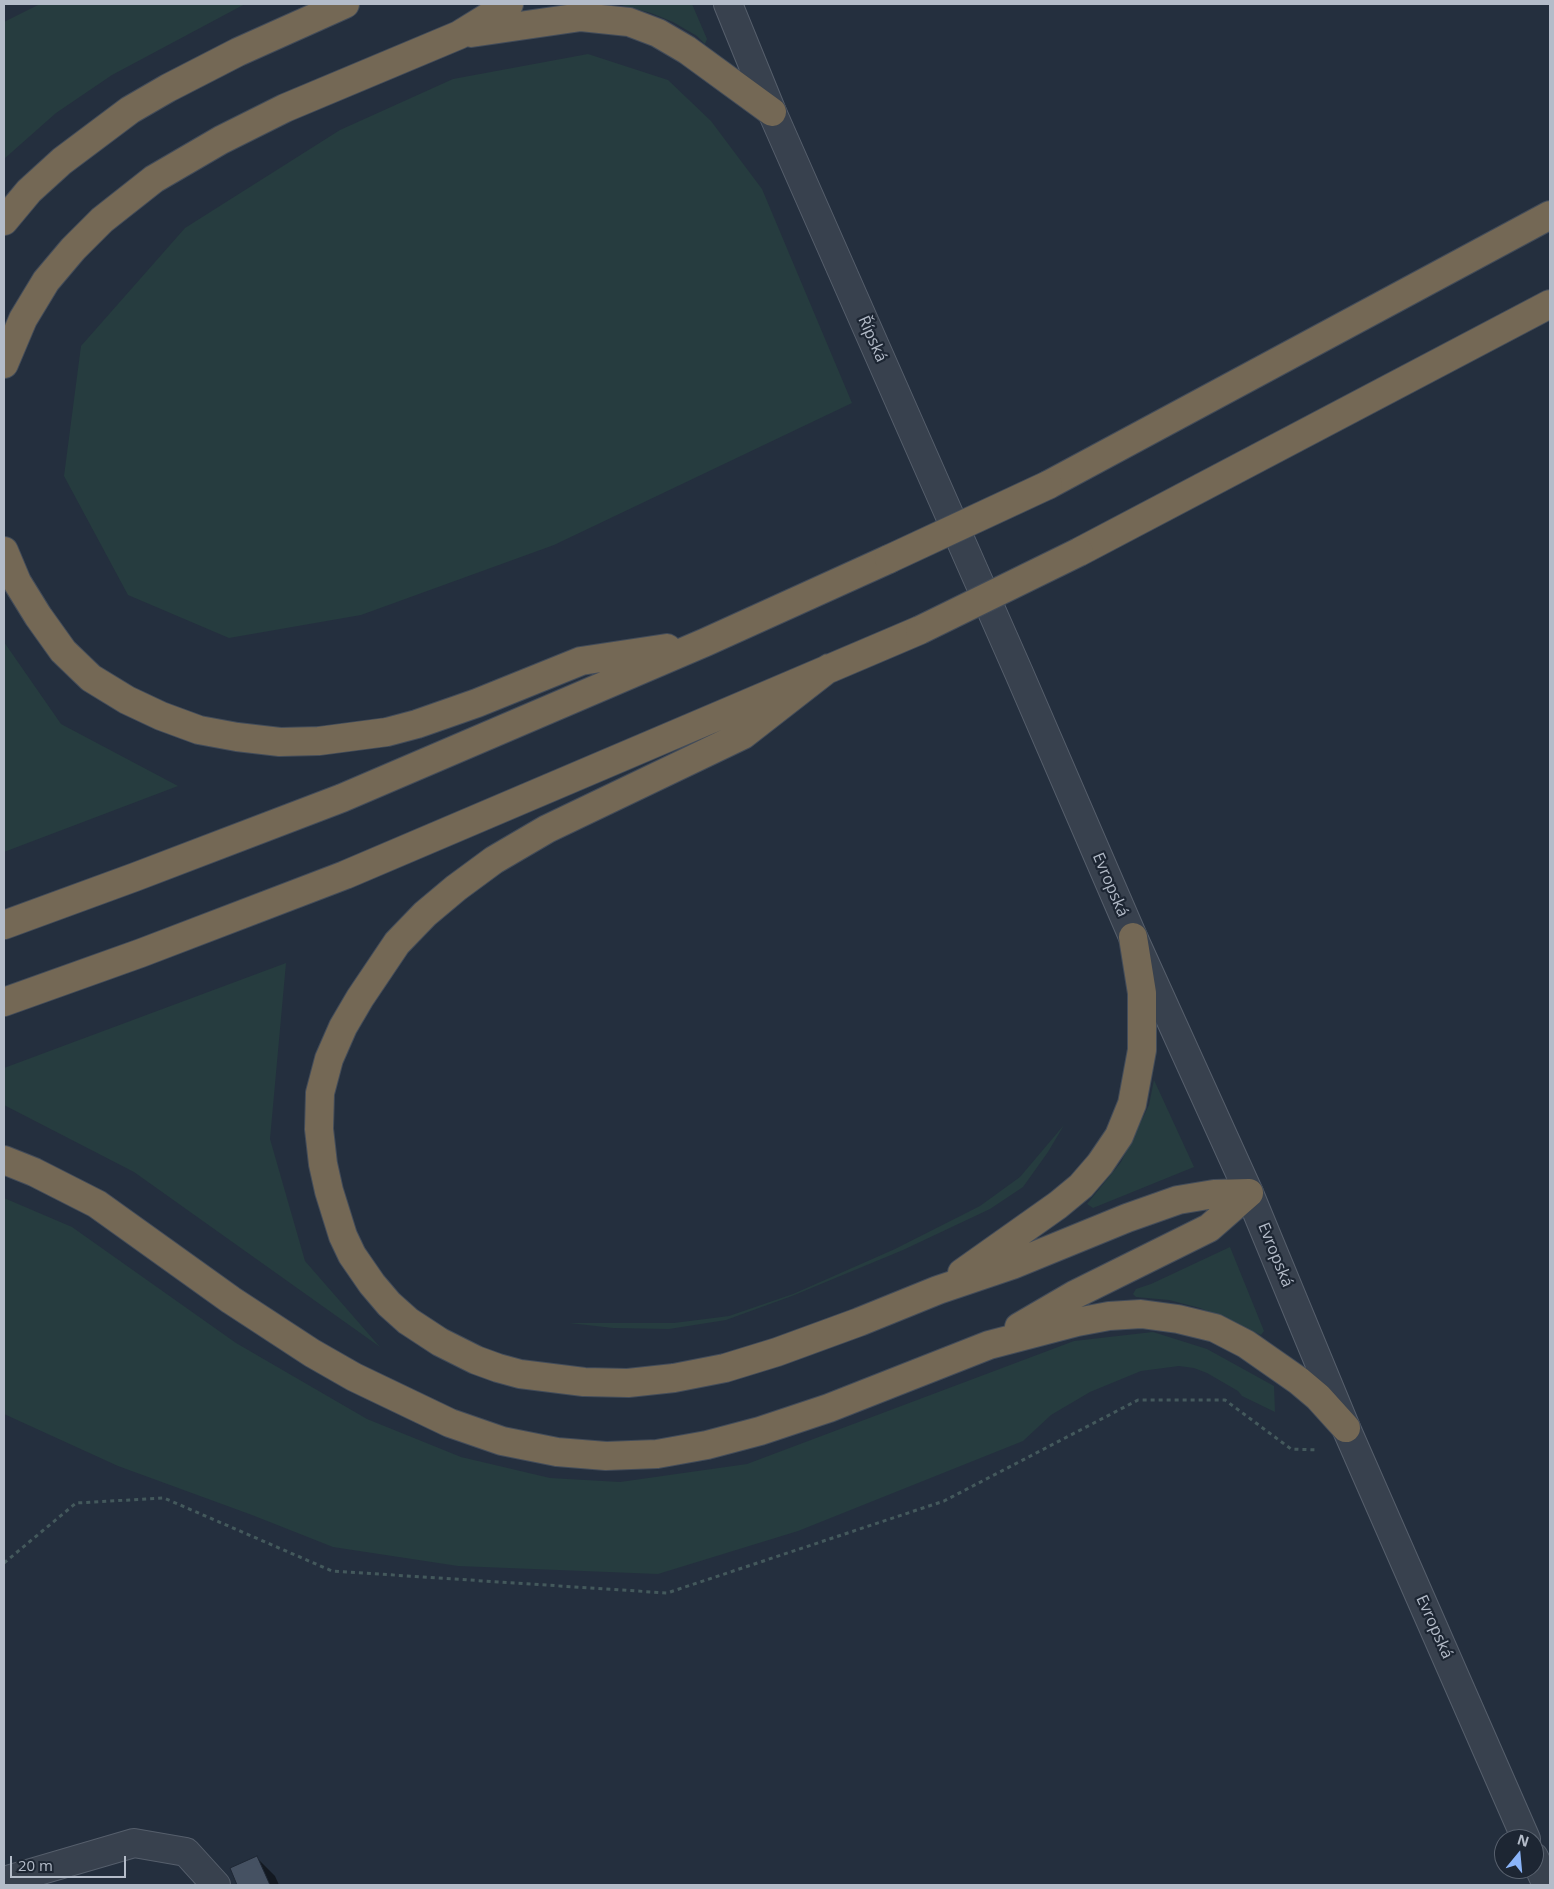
<!DOCTYPE html>
<meta charset="utf-8">
<style>
body{margin:0}
#map{position:relative;width:1554px;height:1889px;overflow:hidden;background:#242f3e;font-family:"Open Sans",sans-serif}
canvas{display:block}
.frame{position:absolute;inset:0;border:5px solid #b4bcc9;pointer-events:none}
.north{position:absolute;left:1494px;top:1829px;width:50px;height:50px;box-sizing:border-box;background:#1d2633;border:1px solid #59626f;border-radius:50%;rotate:17deg;font-size:14px;font-weight:700;line-height:20px;text-align:center;color:#b4bcc9}
.north::after{content:'';display:block;margin:auto;width:18px;height:22px;background:#8ab4f8;clip-path:polygon(50% 0,100% 100%,50% 72%,0 100%)}
.scale{position:absolute;left:10px;top:1856px;width:116px;height:22px;box-sizing:border-box;border:2px solid #b4bcc9;border-top:0;padding-left:6px;font-size:15px;line-height:18px;white-space:nowrap;color:#b4bcc9;-webkit-text-stroke:4px #1d2633;paint-order:stroke}
</style>
<div id="map">
<canvas width="1554" height="1889"></canvas>
<div class="frame"></div>
<div class="north">N</div>
<div class="scale">20 m</div>
</div>
<script>
const c = document.querySelector('canvas').getContext('2d');
c.lineJoin = 'round';
function fill(path, color) {
  c.fillStyle = color;
  c.fill(path, 'evenodd');
}
function shape(rows) {
  const path = new Path2D();
  for (const r of rows) {
    path.moveTo(r[0], r[1]);
    for (let i = 2; i < r.length; i += 2) path.lineTo(r[i], r[i + 1]);
  }
  return path;
}
function strokePath(path, color, width, dash) {
  c.strokeStyle = color;
  c.lineWidth = width;
  c.lineCap = dash ? 'butt' : 'round';
  c.setLineDash(dash || []);
  c.stroke(path);
}
function label(font, color, halo, rows, align = 'center') {
  c.font = font + ' "Open Sans",sans-serif';
  c.lineWidth = 4.5;
  c.setLineDash([]);
  c.textBaseline = 'middle';
  c.strokeStyle = halo;
  c.fillStyle = color;
  for (const [text, x, y, turn = 0] of rows) {
    c.save();
    c.translate(x, y);
    c.rotate((+turn || 0) * Math.PI / 180);
    c.textAlign = isNaN(turn) ? turn : align;
    if (halo) c.strokeText(text, 0, 0);
    c.fillText(text, 0, 0);
    c.restore();
  }
}
fill(shape([
 [40,4,245,4,112,75,56,113,4,159,4,22],
 [617,4,692,4,707,39,705,44,697,36,673,22,651,13],
 [588,54,668,80,711,121,762,189,852,403,554,545,361,615,229,638,128,595,64,476,81,346,185,228,340,130,453,79],
 [4,642,61,724,178,786,4,852],
 [286,963,270,1139,305,1261,380,1347,134,1172,4,1105,4,1068],
 [1154,1080,1194,1167,1093,1208,1087,1204,1121,1162,1149,1105],
 [1064,1125,1048,1152,1023,1187,990,1209,903,1250,792,1296,726,1320,669,1329,613,1328,569,1323,674,1323,729,1316,793,1294,895,1249,980,1206,1020,1177],
 [4,1198,72,1227,236,1343,367,1419,461,1457,550,1478,620,1482,747,1464,1074,1341,1153,1332,1207,1349,1274,1386,1275,1412,1242,1396,1238,1391,1207,1373,1194,1368,1179,1366,1141,1371,1090,1392,1051,1415,1023,1441,798,1531,658,1574,458,1566,333,1547,252,1515,118,1466,4,1414],
 [1230,1247,1264,1331,1261,1335,1200,1308,1169,1300,1136,1297,1133,1294,1136,1289,1151,1284]
]), '#263c3f');
fill(shape([
 [257,1858,275,1876,279,1885,238,1885,231,1869]
]), '#0007');
const building = shape([
 [257,1856,270,1885,237,1885,230,1868,257,1856]
]);
fill(building, '#455162');
strokePath(building, '#1f2835', 1);
const minor = shape([
 [728,4,772,112,1019,673,1133,937,1249,1193,1346,1428,1526,1839],
 [1534,1857,1547,1885],
 [4,1881,134,1843,186,1852,216,1885]
]);
const highway = shape([
 [471,33,581,17,629,22,658,33,687,50,772,112],
 [4,221,29,191,62,161,130,110,168,88,238,52,345,4],
 [4,364,23,319,46,281,73,249,102,220,154,179,221,140,285,108,459,35,509,4],
 [1048,485,1550,215],
 [4,551,17,582,38,616,63,651,91,678,127,700,161,716,199,730,237,737,280,742,319,741,387,732,417,724,477,703,581,661,667,648],
 [1079,552,1550,304],
 [829,668,743,735,547,829,494,860,456,888,425,914,397,943,360,998,343,1027,329,1059,320,1093,319,1129,323,1164,329,1191,343,1236,352,1255,372,1284,389,1304,408,1321,440,1342,476,1360,498,1368,520,1374,584,1382,628,1383,674,1378,725,1368,777,1352,859,1322,938,1290,1012,1265,1127,1218,1178,1200,1214,1194,1249,1193],
 [4,925,135,877,342,798,706,642,889,559],
 [4,1002,141,953,345,875,920,630],
 [4,1160,34,1172,97,1204,231,1300,312,1353,354,1377,450,1423,502,1441,557,1452,606,1456,657,1454,707,1445,760,1431,829,1408,989,1345,1077,1322,1109,1316,1141,1314,1178,1319,1215,1328,1246,1344,1299,1381,1318,1397,1346,1428],
 [962,1273,1058,1205,1081,1186,1100,1164,1119,1136,1132,1104,1142,1050,1142,993,1133,937],
 [1019,1327,1074,1295,1209,1228,1249,1193]
]);
strokePath(minor, '#565f6c', 30);
strokePath(highway, '#434c59', 30);
strokePath(shape([
 [4,1563,76,1503,164,1498,332,1571,667,1593,944,1501,1138,1400,1225,1400,1291,1449,1318,1450]
]), '#44595c', 3, [4, 4]);
strokePath(minor, '#38414e', 28);
strokePath(highway, '#746855', 28);
const highwayBridge = shape([
 [889,559,1048,485],
 [920,630,1079,552]
]);
strokePath(highwayBridge, '#434c59', 30, []);
strokePath(highwayBridge, '#746855', 28);
label('16px', '#b4bcc9', '#1d2633', [
 ["Řípská",872,339,66],
 ["Evropská",1110,885,67],
 ["Evropská",1275,1255,68],
 ["Evropská",1434,1627,66]
]);
</script>
